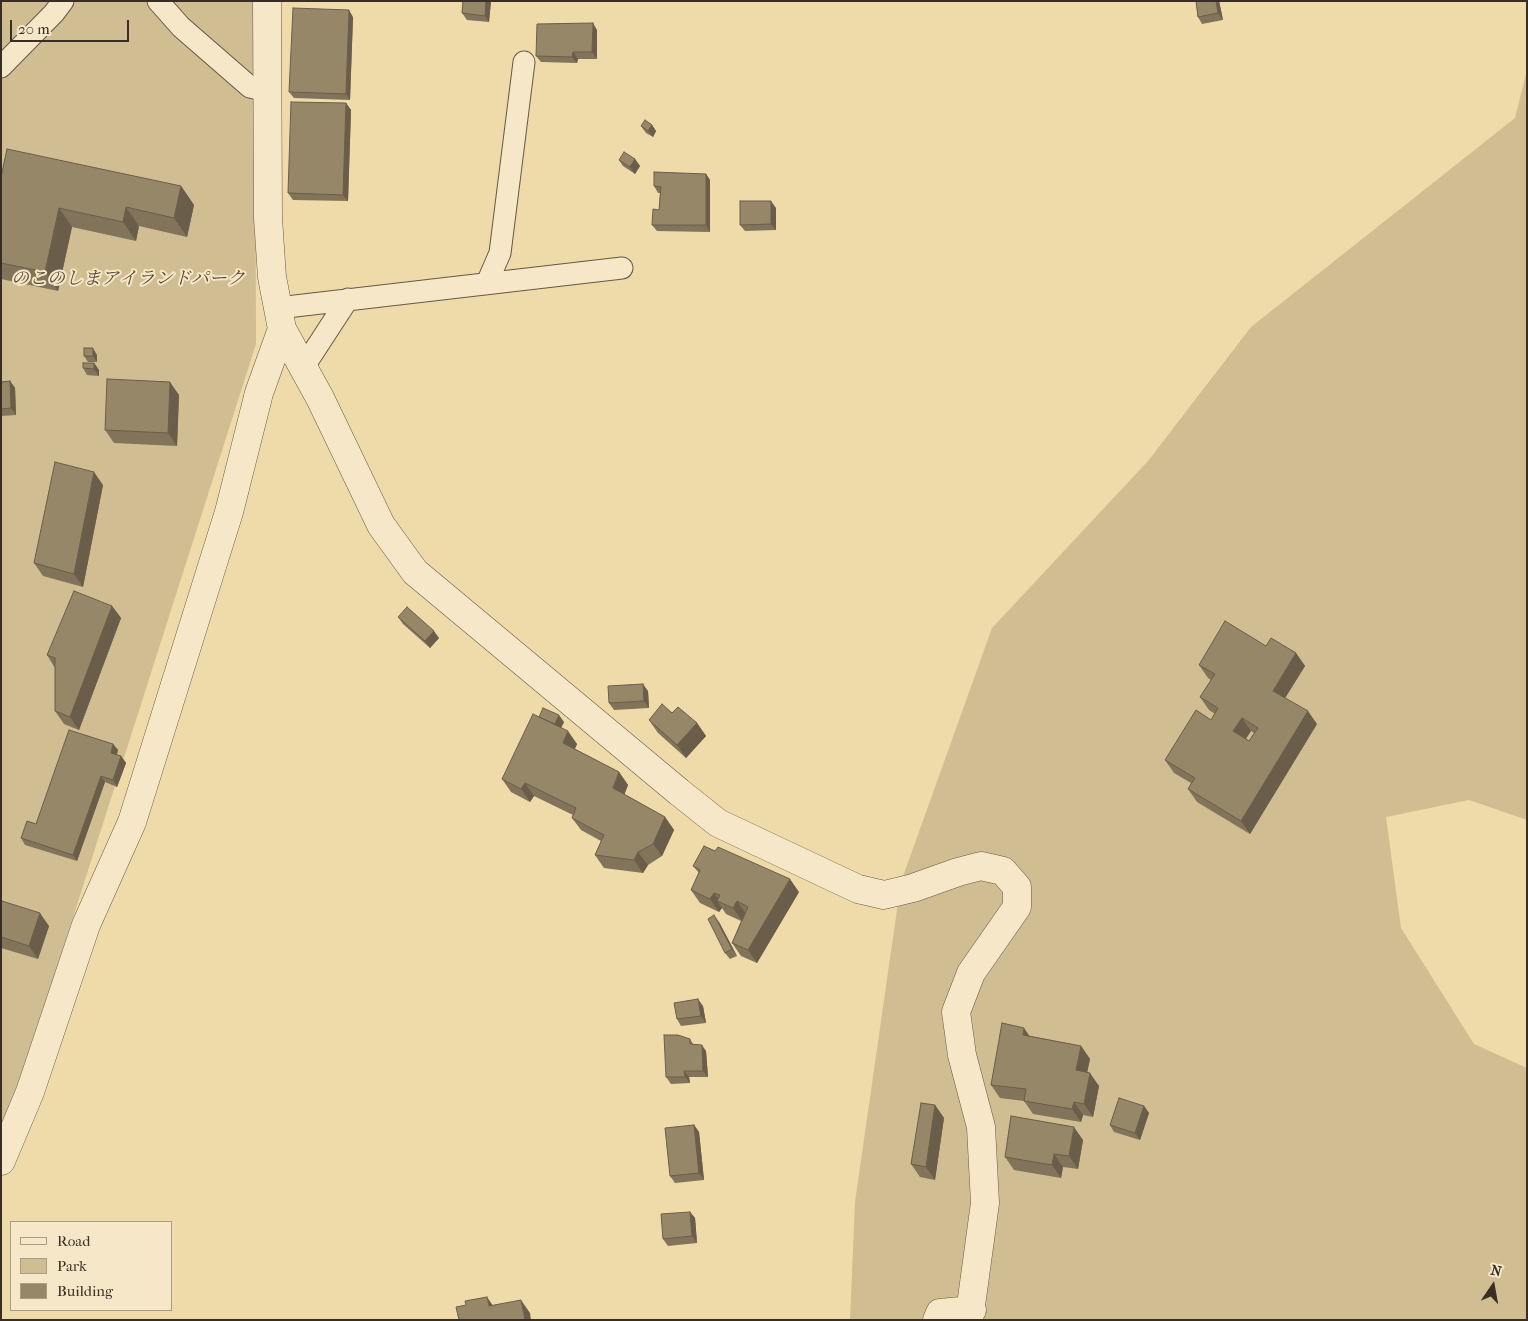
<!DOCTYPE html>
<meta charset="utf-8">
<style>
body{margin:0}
#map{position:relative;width:1528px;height:1321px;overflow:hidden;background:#efdaa9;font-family:"IM FELL French Canon",serif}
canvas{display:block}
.frame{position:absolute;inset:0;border:2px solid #382e24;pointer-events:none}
.legend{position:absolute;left:10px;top:1221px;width:162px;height:90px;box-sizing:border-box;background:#f5e7c7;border:1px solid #a99d86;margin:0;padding:6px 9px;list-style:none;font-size:15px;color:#382e24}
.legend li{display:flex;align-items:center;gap:10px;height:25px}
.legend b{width:25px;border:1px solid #a99d86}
.north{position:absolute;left:1468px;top:1261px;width:50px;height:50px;-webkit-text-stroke:4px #f5e7c7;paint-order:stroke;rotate:12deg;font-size:14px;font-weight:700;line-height:20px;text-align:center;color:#382e24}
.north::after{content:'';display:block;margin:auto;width:18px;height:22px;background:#382e24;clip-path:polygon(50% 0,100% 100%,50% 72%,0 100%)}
.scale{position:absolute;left:10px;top:20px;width:119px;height:22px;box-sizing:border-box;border:2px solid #382e24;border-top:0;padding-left:6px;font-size:15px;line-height:18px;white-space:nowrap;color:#382e24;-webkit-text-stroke:4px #f5e7c7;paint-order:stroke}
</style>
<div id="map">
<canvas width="1528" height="1321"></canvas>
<div class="frame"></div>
<ul class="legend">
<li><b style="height:6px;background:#f5e7c7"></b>Road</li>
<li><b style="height:14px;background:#d0bd92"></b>Park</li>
<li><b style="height:14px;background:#978769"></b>Building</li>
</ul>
<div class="north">N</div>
<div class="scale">20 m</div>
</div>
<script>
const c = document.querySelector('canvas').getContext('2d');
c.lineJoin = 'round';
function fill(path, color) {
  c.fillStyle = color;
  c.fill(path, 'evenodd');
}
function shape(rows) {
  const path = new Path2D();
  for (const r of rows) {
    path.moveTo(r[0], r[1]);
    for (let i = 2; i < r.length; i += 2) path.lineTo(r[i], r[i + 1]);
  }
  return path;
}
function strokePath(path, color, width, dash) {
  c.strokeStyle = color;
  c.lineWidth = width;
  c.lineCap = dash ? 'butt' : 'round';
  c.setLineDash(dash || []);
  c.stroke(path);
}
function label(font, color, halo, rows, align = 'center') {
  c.font = font + ' "IM FELL French Canon","Noto Serif JP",serif';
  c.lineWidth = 4;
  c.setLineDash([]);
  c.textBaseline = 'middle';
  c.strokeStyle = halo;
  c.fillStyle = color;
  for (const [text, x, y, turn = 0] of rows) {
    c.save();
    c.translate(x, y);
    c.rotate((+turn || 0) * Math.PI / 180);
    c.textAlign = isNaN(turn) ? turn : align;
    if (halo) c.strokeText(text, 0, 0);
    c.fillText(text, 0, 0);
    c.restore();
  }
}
fill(shape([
 [1,1,255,1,256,344,38,1027,1,1137],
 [1527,70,1527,820,1469,800,1386,817,1401,928,1474,1044,1527,1068,1527,1320,850,1320,855,1202,901,882,992,628,1148,461,1251,327,1515,118]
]), '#d0bd92');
const lane = shape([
 [158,1,181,27,250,87,267,91],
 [1,67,54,13,63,1],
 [487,283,500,253,524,62],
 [278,308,622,268],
 [303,368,348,299]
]);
const street = shape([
 [267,1,268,218,272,277,282,329,320,398,381,525,415,572,679,792,718,823,858,889,884,895,913,888,958,872,981,866,1003,871,1017,887,1017,907,971,973,956,1012,962,1055,981,1127,985,1203,969,1320],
 [1,1161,30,1092,86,925,132,822,229,512,259,393,282,329],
 [937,1320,940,1313,972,1310]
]);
strokePath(lane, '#665945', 23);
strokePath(street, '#665945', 29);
strokePath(lane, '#f5e7c7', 21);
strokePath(street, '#f5e7c7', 28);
fill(shape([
 [463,1,491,1,489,22,467,20,462,13],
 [1196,1,1219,1,1223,20,1202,24,1198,17],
 [353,17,350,100,294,98,289,92],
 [597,30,597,59,578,59,577,63,541,62,536,56],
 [346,103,351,110,348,201,293,200,288,193],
 [652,125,656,131,653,137,646,133,641,126],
 [635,159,640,166,635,174,623,166,619,160],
 [706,174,710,180,710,232,657,231,652,225,659,210,660,193,658,193,654,186],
 [1,177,181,186,194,205,187,237,139,226,136,241,72,227,58,291,1,279],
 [776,208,776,230,745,231,740,225],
 [97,355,97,362,88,362,84,356],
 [94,363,99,370,99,376,87,375,83,368],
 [10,381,15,388,16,415,1,416,1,382],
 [179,395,177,446,114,443,105,430],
 [103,485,83,587,43,576,34,563],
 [112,606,121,618,79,730,64,724,55,711,55,668,47,655],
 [398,617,439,638,430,648,403,624],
 [1266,646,1296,653,1305,666,1285,698,1317,724,1250,834,1197,802,1188,789,1191,783,1174,773,1165,760,1211,720,1215,714,1209,710,1200,697,1211,680,1208,678,1199,665],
 [1251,731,1254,733,1249,741,1246,739],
 [648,691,649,708,614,710,609,703],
 [672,713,697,723,706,736,686,758,658,733,649,720],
 [539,717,564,722,561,728,577,744,575,749,619,772,628,785,624,794,665,817,674,830,662,856,648,865,643,873,604,868,595,855,601,841,581,830,572,818,573,815,534,796,530,802,511,792,502,779],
 [113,744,118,750,117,755,121,756,126,763,117,787,105,782,77,861,25,845,21,838,36,824],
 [693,866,799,892,757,963,741,956,732,943,741,921,726,914,722,908,719,912,700,903,691,890,699,873],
 [1,904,49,926,38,959,1,948],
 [719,922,737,956,730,959,725,953],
 [703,1006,706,1023,681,1026,677,1019],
 [1030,1036,1081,1046,1090,1059,1087,1072,1099,1086,1093,1117,1083,1115,1081,1122,1033,1114,1024,1101,1000,1098,991,1085],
 [690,1039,693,1044,706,1051,708,1077,689,1077,690,1083,671,1084,666,1077],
 [935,1105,944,1118,935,1180,920,1177,911,1164],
 [1144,1106,1149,1113,1140,1140,1114,1132,1110,1125],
 [694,1125,699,1132,704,1180,675,1183,670,1176],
 [1083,1140,1078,1169,1063,1167,1061,1178,1014,1170,1005,1157],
 [690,1212,695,1218,697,1243,668,1246,663,1239]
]), '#82745a');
fill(shape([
 [486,1,491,1,489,22,485,16],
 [1216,1,1219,1,1223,20,1218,13],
 [349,10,353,17,350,100,346,94],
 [593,23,597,30,597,59,592,52],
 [573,52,578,59,577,63,572,57],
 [346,103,351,110,348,201,343,195],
 [652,125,656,131,653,137,648,131],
 [635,159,640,166,635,174,630,167],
 [706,174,710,180,710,232,706,225],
 [181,186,194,205,187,237,174,218],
 [771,201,776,208,776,230,771,224],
 [126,207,139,226,136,241,123,222],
 [59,208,72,227,58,291,45,272],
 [93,348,97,355,97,362,93,356],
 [94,363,99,370,99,376,94,369],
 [10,381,15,388,16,415,11,408],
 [170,382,179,395,177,446,168,433],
 [94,472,103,485,83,587,74,574],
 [112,606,121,618,79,730,70,717],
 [434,631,439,638,430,648,425,641],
 [1296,653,1305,666,1282,703,1273,691],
 [643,684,648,691,649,708,644,701],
 [1308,711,1317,724,1250,834,1241,821],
 [559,715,564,722,558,734,553,728],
 [1242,718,1251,731,1242,744,1233,731],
 [697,723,706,736,686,758,677,745],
 [568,731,577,744,572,755,563,743],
 [113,744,118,750,115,760,111,753],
 [121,756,126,763,117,787,113,780],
 [619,772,628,785,622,801,613,788],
 [101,776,105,782,77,861,73,855],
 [525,783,534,796,530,802,521,789],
 [665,817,674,830,662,856,653,844],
 [638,852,648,865,643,873,634,860],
 [790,879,799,892,757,963,748,950],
 [714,893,722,903,717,901,722,908,719,912,710,899],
 [737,901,746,914,742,921,733,908],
 [40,913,49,926,38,959,29,946],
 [714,915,719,922,737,956,732,949],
 [698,999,703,1006,706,1023,701,1016],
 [1024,1028,1033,1041,1023,1035],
 [702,1045,706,1051,708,1077,703,1071],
 [1081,1046,1090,1059,1085,1083,1076,1070],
 [684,1071,689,1077,690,1083,685,1077],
 [1090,1073,1099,1086,1093,1117,1084,1104],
 [1074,1102,1083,1115,1081,1122,1072,1109],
 [935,1105,944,1118,935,1180,926,1167],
 [1144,1106,1149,1113,1140,1140,1135,1133],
 [694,1125,699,1132,704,1180,699,1173],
 [1074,1127,1083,1140,1078,1169,1069,1156],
 [1054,1154,1063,1167,1061,1178,1052,1165],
 [690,1212,695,1218,697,1243,692,1236],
 [487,1297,496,1310,489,1306],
 [521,1300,530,1313,531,1320,525,1320]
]), '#6a5e4a');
const building = shape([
 [463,1,486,1,485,16,462,13,463,1],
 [1196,1,1216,1,1218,13,1198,17,1196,1],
 [293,8,349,10,346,94,289,92,293,8],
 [593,23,592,52,573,52,572,57,536,56,537,24,593,23],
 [291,102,346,103,343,195,288,193,291,102],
 [645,120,652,125,648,131,641,126,645,120],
 [7,149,181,186,174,218,126,207,123,222,59,208,45,272,1,263,1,177,7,149],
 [624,152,635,159,630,167,619,160,624,152],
 [654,172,706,174,706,225,652,225,653,209,659,210,661,187,654,186,654,172],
 [740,201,771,201,771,224,740,225,740,201],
 [84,348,93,348,93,356,84,356,84,348],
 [83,363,94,363,94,369,83,368,83,363],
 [107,379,170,382,168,433,105,430,107,379],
 [10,381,11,408,1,409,1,382,10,381],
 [55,462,94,472,74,574,34,563,55,462],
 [74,591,112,606,70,717,55,711,55,658,47,655,74,591],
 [407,607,434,631,425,641,398,617,407,607],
 [1225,621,1266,646,1271,638,1296,653,1273,691,1308,711,1241,821,1188,789,1195,778,1165,760,1196,710,1211,720,1218,708,1200,697,1215,674,1199,665,1225,621],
 [1242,718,1258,728,1249,741,1233,731,1242,718],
 [643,684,644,701,609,703,608,686,643,684],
 [662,704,672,713,678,707,697,723,677,745,649,720,662,704],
 [543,708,559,715,555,724,539,717,543,708],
 [533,714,568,731,563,743,619,772,613,788,665,817,653,844,638,852,634,860,595,855,604,835,572,818,576,808,525,783,521,789,502,779,533,714],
 [69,730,113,744,111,753,121,756,113,780,101,776,73,855,21,838,27,821,36,824,69,730],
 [704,846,715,851,718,847,790,879,748,950,732,943,748,907,737,901,733,908,717,901,720,895,714,893,710,899,691,890,700,870,693,866,704,846],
 [2,901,40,913,29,946,1,937,1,904,2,901],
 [714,915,732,949,725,953,708,919,714,915],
 [698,999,701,1016,677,1019,674,1003,698,999],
 [1002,1023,1024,1028,1023,1035,1081,1046,1076,1070,1090,1073,1084,1104,1074,1102,1072,1109,1024,1101,1026,1089,991,1085,1002,1023],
 [664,1035,678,1035,690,1039,690,1044,702,1045,703,1071,684,1071,685,1077,666,1077,664,1035],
 [1119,1098,1144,1106,1135,1133,1110,1125,1119,1098],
 [921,1103,935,1105,926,1167,911,1164,921,1103],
 [1011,1116,1074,1127,1069,1156,1054,1154,1052,1165,1005,1157,1011,1116],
 [694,1125,699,1173,670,1176,665,1128,694,1125],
 [690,1212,692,1236,663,1239,661,1214,690,1212],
 [487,1297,489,1306,521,1300,525,1320,459,1320,456,1307,466,1305,465,1301,487,1297]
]);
fill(building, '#978769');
strokePath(building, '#6a5e4a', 1);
label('italic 18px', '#564b3a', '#f5e7c7', [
 ["のこのしまアイランドパーク",128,280]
]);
</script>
